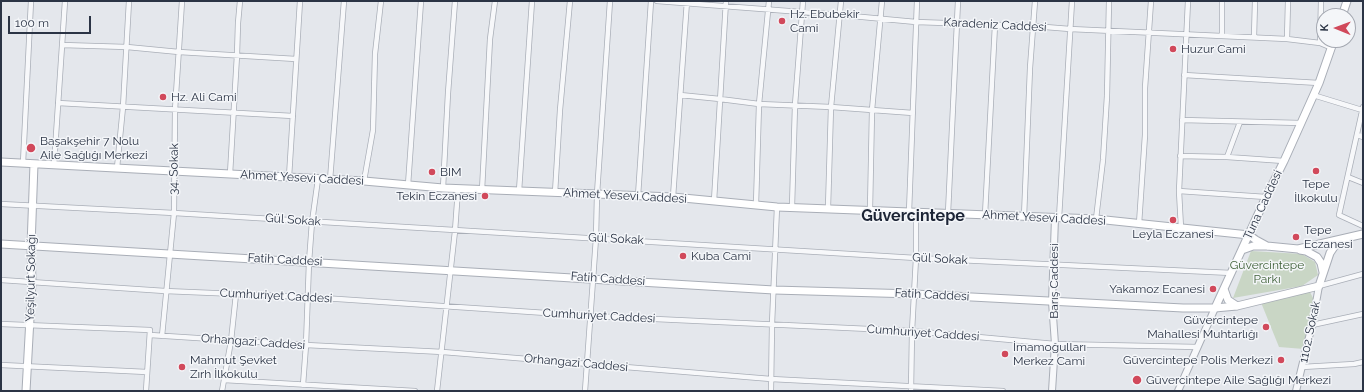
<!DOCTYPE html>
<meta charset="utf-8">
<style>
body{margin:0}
#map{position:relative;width:1364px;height:392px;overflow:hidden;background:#e4e7ec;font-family:Raleway,sans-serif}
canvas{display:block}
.frame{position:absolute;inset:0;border:2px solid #2b3445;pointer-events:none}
.north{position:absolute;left:1316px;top:8px;width:40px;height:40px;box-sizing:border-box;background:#f4f6f9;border:1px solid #a4a8b1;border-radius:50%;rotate:271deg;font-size:11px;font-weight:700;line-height:16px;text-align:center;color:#2b3445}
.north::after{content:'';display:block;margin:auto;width:14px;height:18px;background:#d1495b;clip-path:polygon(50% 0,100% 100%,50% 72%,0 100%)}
.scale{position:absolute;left:8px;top:16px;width:83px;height:18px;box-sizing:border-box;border:2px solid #2b3445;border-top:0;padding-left:5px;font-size:12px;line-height:14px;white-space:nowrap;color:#2b3445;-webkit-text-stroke:3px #f4f6f9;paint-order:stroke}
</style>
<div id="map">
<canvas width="1364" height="392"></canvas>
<div class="frame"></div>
<div class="north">K</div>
<div class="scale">100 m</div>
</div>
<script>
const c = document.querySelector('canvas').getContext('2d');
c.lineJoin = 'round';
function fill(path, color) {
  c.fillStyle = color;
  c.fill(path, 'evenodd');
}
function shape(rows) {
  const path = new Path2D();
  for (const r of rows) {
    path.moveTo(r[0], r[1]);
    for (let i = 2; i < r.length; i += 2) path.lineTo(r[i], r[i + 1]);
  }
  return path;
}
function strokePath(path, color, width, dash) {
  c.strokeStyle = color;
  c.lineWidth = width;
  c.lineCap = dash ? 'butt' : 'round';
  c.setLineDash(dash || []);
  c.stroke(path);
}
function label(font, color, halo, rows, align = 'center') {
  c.font = font + ' Raleway,sans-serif';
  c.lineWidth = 3;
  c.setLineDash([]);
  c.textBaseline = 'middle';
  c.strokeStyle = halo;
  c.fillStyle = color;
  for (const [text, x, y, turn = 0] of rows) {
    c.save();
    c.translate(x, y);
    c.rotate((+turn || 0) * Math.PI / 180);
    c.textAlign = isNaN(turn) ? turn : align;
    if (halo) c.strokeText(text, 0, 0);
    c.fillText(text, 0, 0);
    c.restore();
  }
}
fill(shape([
 [1251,251,1302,254,1315,262,1318,275,1302,286,1233,298],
 [1310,292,1314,300,1304,349,1279,347,1260,300]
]), '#c9d6c5');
const minor = shape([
 [657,1,841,15,916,22,1033,26,1070,29,1287,39,1320,43,1332,48],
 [1222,36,1222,1],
 [1254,37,1255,1],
 [1287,39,1288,1],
 [1320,43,1321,1],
 [62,45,127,47,179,52,296,59],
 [1184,75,1319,83],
 [680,95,720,99,759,104,831,107,913,113],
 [1313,95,1362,110],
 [58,103,293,116],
 [1363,107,1339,215,1363,226],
 [1182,120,1301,123],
 [1357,135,1363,137],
 [1180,156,1227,157,1284,161],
 [1227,157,1240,122],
 [23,163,31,1],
 [54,165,65,1],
 [117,168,123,107,129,1],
 [230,174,237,55,238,23,240,1],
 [289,177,300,1],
 [1348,177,1363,183],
 [330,180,344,1],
 [364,181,373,130,375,54,381,1],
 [408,185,421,1],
 [443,188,448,93,455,1],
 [482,190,490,39,495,1],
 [519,191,532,1],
 [1179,191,1266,197],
 [555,193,560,110,570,1],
 [638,196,651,1],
 [673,197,687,1],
 [714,201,726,1],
 [1,204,174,213,916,258,1232,273],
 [756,205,759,104,769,1],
 [792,207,795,105,803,1],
 [828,208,831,107,841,1],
 [870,210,872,110,882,1],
 [909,212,917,1],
 [948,213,958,1],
 [985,215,995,25],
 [1024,217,1030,68,1035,1],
 [1059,218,1072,1],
 [1096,219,1103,160,1107,96,1109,1],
 [1139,224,1145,135,1145,88,1151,1],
 [1181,228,1179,191,1188,1],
 [1,280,165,291,308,297,591,316,912,331,1055,344,1198,347],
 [1319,286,1363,274],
 [1,324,150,330,146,391],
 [1312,325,1363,314],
 [150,335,306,345,443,352,771,379,1003,391],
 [162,336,174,213,175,110,182,1],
 [1,365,147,372],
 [1302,367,1354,364,1363,362],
 [224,380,415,391],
 [303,385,306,345,309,262,312,222,318,179],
 [222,391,231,341,236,294],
 [437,391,455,231,458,189],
 [585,391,596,238,597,194,610,1],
 [771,391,772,324,777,207],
 [911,391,912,331,916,258,916,212]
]);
const tertiary = shape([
 [1052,391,1055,344,1052,302,1055,218],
 [1178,391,1215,308],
 [1296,391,1312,325,1319,286]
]);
const secondary = shape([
 [1342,16,1347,1],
 [1,162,364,181,443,188,673,197,777,207,1096,219,1249,235,1256,240,1267,246],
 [1,244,774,290,914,294,1183,308,1215,308,1237,306,1319,286,1330,253,1334,247,1342,239],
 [1242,250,1253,246,1267,246,1298,249,1363,234],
 [1300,250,1306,251,1317,257,1321,263,1323,272],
 [1224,289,1228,300,1237,306],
 [1215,308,1266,197,1284,161,1319,83,1334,40],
 [26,391,32,282,31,246,34,164]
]);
strokePath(minor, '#a9aeb7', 6);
strokePath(tertiary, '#a9aeb7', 8);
strokePath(secondary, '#a9aeb7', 9);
strokePath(minor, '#f7f8fa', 4.5);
strokePath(tertiary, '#f7f8fa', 6);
strokePath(secondary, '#fff', 7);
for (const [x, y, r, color] of [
 [782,21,4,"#d1495b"],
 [1173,49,4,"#d1495b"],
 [163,97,4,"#d1495b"],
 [31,148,5,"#d1495b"],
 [1316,171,4,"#d1495b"],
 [432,172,4,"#d1495b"],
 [485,196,4,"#d1495b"],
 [1173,220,4,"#d1495b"],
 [1296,237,4,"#d1495b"],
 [683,256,4,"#d1495b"],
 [1213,289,4,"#d1495b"],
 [1266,327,4,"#d1495b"],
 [1005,354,4,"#d1495b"],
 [1281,360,4,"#d1495b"],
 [182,367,4,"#d1495b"],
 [1137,380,5,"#d1495b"]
]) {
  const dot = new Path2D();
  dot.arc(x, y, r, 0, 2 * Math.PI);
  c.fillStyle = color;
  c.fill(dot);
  strokePath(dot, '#f4f6f9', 1.5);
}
label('12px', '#2b3445', '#f4f6f9', [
 ["Hz. Ebubekir",790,14],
 ["Cami",790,28],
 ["Huzur Cami",1181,49],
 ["Hz. Ali Cami",171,97],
 ["Başakşehir 7 Nolu",40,141],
 ["Aile Sağlığı Merkezi",40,155],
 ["BIM",440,172],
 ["Tepe",1316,184,"center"],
 ["İlkokulu",1316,198,"center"],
 ["Tekin Eczanesi",477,196,"right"],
 ["Tepe",1304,230],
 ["Eczanesi",1304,244],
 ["Leyla Eczanesi",1173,234,"center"],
 ["Kuba Cami",691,256],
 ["Yakamoz Ecanesi",1205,289,"right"],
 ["Güvercintepe",1258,320,"right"],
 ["Mahallesi Muhtarlığı",1258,334,"right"],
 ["İmamoğulları",1013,347],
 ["Merkez Cami",1013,361],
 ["Mahmut Şevket",190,360],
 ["Zırh İlkokulu",190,374],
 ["Güvercintepe Polis Merkezi",1273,360,"right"],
 ["Güvercintepe Aile Sağlığı Merkezi",1146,380]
], 'left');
label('12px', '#2b3445', '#f4f6f9', [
 ["Karadeniz Caddesi",995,25,3],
 ["34. Sokak",174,169,-89],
 ["Ahmet Yesevi Caddesi",302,178,3],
 ["Ahmet Yesevi Caddesi",625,196,3],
 ["Tuna Caddesi",1263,205,-65],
 ["Ahmet Yesevi Caddesi",1044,218,3],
 ["Gül Sokak",293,220,4],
 ["Gül Sokak",616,239,3],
 ["Gül Sokak",940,259,3],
 ["Fatih Caddesi",285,260,3],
 ["Yeşilyurt Sokağı",31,278,-89],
 ["Fatih Caddesi",608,279,4],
 ["Barış Caddesi",1054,281,-90],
 ["Fatih Caddesi",932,295,3],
 ["Cumhuriyet Caddesi",276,296,3],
 ["Cumhuriyet Caddesi",599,316,3],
 ["1102. Sokak",1310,332,-78],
 ["Cumhuriyet Caddesi",923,333,4],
 ["Orhangazi Caddesi",253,342,4],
 ["Orhangazi Caddesi",576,363,5]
]);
label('12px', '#3f6138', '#f4f6f9', [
 ["Güvercintepe",1267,265],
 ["Parkı",1267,279]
]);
label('bold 16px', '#1d2536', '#f4f6f9', [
 ["Güvercintepe",913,216]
]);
</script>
